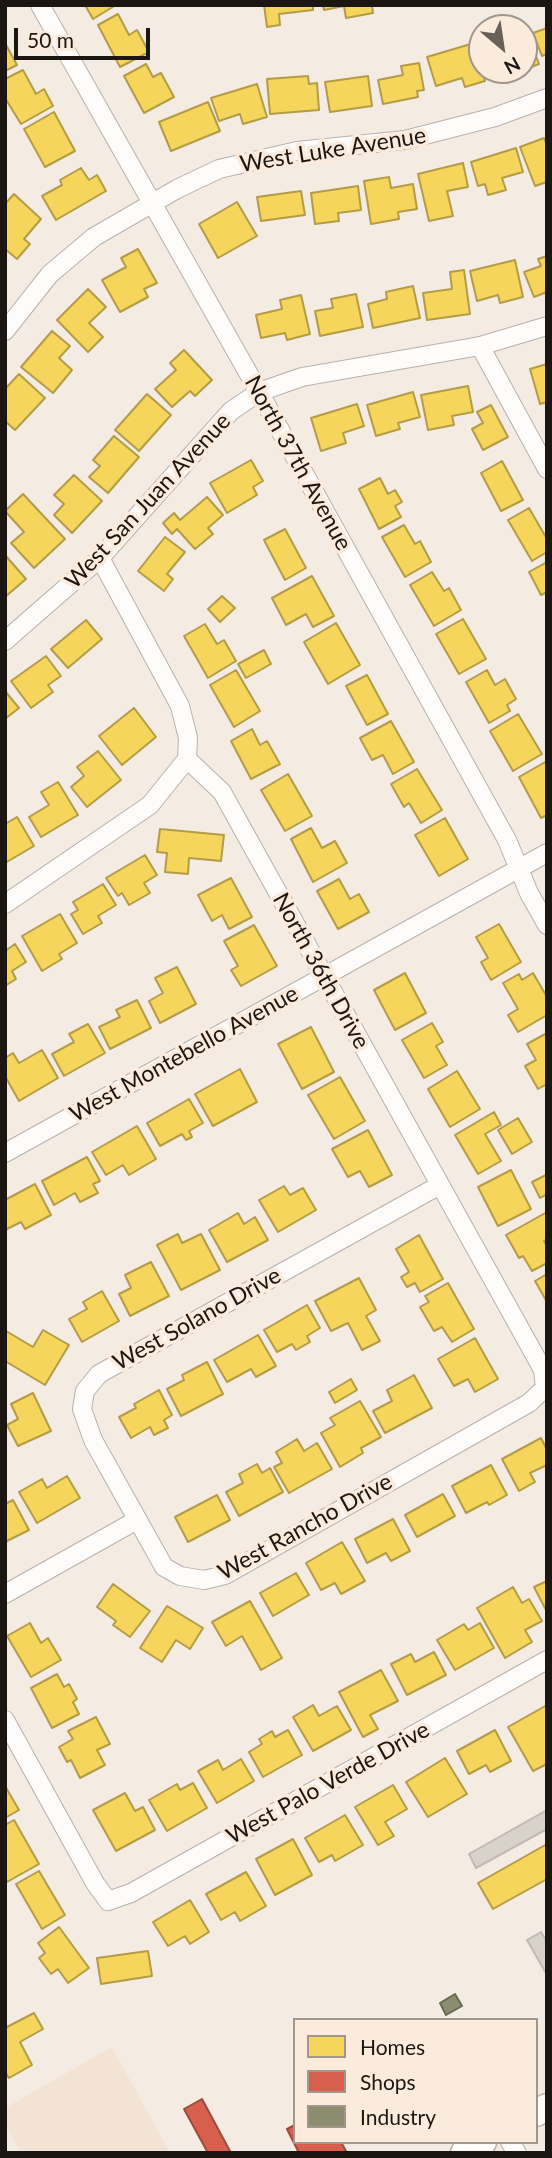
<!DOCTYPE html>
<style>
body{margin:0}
#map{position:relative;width:552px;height:2158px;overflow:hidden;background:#f4ebe3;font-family:Lato,sans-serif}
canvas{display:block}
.frame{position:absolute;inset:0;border:7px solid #1b1611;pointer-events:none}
.legend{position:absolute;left:293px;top:2018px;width:245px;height:126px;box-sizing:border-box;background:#faebdd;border:2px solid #a1968b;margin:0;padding:9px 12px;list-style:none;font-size:21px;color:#1b1611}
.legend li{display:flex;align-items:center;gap:14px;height:35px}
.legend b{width:35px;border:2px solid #a1968b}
.north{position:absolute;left:468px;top:14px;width:70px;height:70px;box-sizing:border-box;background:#faebdd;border:2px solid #a1968b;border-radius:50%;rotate:151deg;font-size:19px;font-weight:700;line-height:28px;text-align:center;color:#1b1611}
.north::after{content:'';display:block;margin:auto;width:24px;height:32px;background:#67615a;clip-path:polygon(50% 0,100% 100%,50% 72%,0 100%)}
.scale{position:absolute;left:14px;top:28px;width:136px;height:32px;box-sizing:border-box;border:4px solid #1b1611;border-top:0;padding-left:9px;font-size:21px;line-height:24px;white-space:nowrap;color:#1b1611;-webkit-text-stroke:5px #faebdd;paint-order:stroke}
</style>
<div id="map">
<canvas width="552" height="2158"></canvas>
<div class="frame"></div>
<ul class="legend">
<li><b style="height:19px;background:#f6d55c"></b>Homes</li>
<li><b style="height:19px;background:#d6604d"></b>Shops</li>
<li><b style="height:19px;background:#8c8c6e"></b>Industry</li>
</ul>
<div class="north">N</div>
<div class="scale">50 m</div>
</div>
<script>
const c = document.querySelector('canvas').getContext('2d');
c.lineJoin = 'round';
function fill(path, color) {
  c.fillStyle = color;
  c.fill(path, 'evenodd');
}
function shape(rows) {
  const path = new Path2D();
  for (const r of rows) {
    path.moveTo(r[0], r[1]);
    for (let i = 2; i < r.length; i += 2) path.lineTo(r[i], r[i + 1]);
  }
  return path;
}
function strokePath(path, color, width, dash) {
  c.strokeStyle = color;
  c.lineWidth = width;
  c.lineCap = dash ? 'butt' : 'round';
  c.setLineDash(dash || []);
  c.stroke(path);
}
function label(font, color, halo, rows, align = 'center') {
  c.font = font + ' Lato,sans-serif';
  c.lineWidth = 7;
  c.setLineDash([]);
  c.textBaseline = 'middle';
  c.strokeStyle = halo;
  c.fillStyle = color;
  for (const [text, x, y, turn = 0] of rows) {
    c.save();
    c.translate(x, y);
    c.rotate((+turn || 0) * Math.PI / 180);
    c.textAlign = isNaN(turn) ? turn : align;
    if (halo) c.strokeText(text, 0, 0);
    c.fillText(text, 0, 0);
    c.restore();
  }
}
fill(shape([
 [112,2047,170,2153,21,2153,5,2125,5,2108]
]), '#f3e3d4');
const homes = shape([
 [85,5,116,5,93,19,85,5],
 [264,5,313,5,313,10,279,14,280,25,267,27,264,5],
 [323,5,372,5,373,13,346,18,344,6,324,10,323,5],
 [118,14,129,35,137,30,149,52,120,67,98,25,118,14],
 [547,28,547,54,542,56,533,33,547,28],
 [524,32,527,41,530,40,539,64,524,70,524,32],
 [5,43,17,65,5,71,5,43],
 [474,43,485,81,465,87,462,78,436,86,427,57,474,43],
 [419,63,424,90,417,91,418,97,383,104,378,80,403,75,401,66,419,63],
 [146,64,153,77,161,73,174,97,144,113,124,76,146,64],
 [23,70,36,94,44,89,53,106,21,124,5,98,5,79,23,70],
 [490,70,523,70,494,80,490,70],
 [308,76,309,84,317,83,319,110,270,114,267,79,308,76],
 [368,76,372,106,330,112,325,82,368,76],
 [257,84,267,117,243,124,240,114,219,121,211,98,257,84],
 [208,102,220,131,171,151,159,122,208,102],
 [54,112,75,151,45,167,24,129,54,112],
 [544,138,547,145,547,182,535,186,520,147,544,138],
 [516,148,523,172,502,178,506,190,488,195,485,184,478,186,471,162,516,148],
 [463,163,468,187,447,191,453,216,429,221,418,174,463,163],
 [81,168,89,180,97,175,106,191,56,220,42,196,62,185,60,180,81,168],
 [389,177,391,188,413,184,417,209,398,212,399,219,371,224,364,181,389,177],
 [358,186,361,210,338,213,339,221,315,224,311,193,358,186],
 [301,191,305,215,261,221,257,197,301,191],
 [14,194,41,219,24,239,30,244,17,259,5,249,5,204,14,194],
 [237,202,257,236,218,258,199,224,237,202],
 [138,249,157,283,144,289,148,297,120,312,102,280,126,267,121,258,138,249],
 [547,256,547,292,534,297,524,272,541,266,538,259,547,256],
 [515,260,523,297,500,303,498,295,477,301,470,271,515,260],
 [464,270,470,314,427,320,423,293,452,289,450,272,464,270],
 [413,286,420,318,373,328,368,304,387,299,386,292,413,286],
 [88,289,106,307,89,323,103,337,88,352,57,320,88,289],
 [356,294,363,327,320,336,315,311,333,308,331,299,356,294],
 [301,295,310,334,287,340,285,333,261,338,256,315,282,309,280,300,301,295],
 [52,331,70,346,59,358,72,370,53,393,21,367,52,331],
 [184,350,212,380,195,396,190,391,172,407,155,389,176,370,170,363,184,350],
 [547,364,547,402,540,404,530,369,547,364],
 [19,374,45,398,15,430,5,421,5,389,19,374],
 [468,386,473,412,452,416,454,425,428,430,421,395,468,386],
 [413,392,420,417,398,423,400,429,376,436,367,405,413,392],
 [147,394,171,415,139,451,115,430,147,394],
 [357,404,364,426,343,433,346,443,321,451,311,418,357,404],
 [491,405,508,437,483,450,472,429,483,423,477,412,491,405],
 [114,436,139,457,108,493,89,477,100,466,93,460,114,436],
 [251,460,263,481,253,487,257,495,227,513,210,483,251,460],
 [502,461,523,500,501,511,481,473,502,461],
 [74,475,102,501,72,533,54,515,64,504,54,495,74,475],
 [380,478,388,494,395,490,402,502,395,506,401,517,379,529,359,489,380,478],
 [23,494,65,539,34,568,11,543,24,532,5,511,23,494],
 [207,497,223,515,208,528,213,534,195,549,177,529,172,534,163,523,174,513,180,520,207,497],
 [529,508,547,539,547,552,532,561,508,520,529,508],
 [404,525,415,544,420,541,431,562,405,577,382,537,404,525],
 [285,529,306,568,285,580,264,540,285,529],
 [165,537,185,552,167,574,173,579,164,591,138,571,165,537],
 [5,555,26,579,5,597,5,555],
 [547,562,547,592,541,595,529,572,547,562],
 [432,572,444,591,449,588,461,610,434,626,410,585,432,572],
 [312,576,334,616,313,627,306,614,286,625,272,598,312,576],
 [222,596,235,608,220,622,208,609,222,596],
 [463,619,486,659,459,674,436,634,463,619],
 [86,620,102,639,68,668,51,649,86,620],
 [336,623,360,665,328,684,304,642,336,623],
 [205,624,217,644,224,640,236,661,208,678,184,636,205,624],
 [264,650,271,664,246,678,238,664,264,650],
 [46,656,61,676,48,685,53,692,31,708,11,681,46,656],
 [236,670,260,711,234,727,210,685,236,670],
 [487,670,495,685,505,679,516,699,507,705,510,711,489,723,466,682,487,670],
 [367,675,388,714,367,725,346,686,367,675],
 [5,691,19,708,5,719,5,691],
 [134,708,156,737,122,765,99,736,134,708],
 [518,714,542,754,513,771,490,731,518,714],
 [391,721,414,762,393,774,383,755,372,760,360,738,391,721],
 [252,729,260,745,267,741,280,764,251,779,231,741,252,729],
 [98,751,121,780,87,807,71,787,84,776,77,767,98,751],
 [547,761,547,815,541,818,519,777,547,761],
 [417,769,442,810,421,823,409,803,404,807,391,784,417,769],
 [288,774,312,816,285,831,261,790,288,774],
 [58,782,78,815,41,837,29,817,49,805,41,792,58,782],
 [17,817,34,846,5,863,5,824,17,817],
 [445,818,468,859,439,876,415,835,445,818],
 [311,828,322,848,335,841,347,863,313,882,291,839,311,828],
 [160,829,224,835,221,861,189,858,188,874,165,872,167,853,157,852,160,829],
 [145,855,157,875,144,883,150,893,129,905,122,893,118,896,106,878,145,855],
 [231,878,252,917,229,929,222,915,212,921,198,895,231,878],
 [339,879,350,899,359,894,369,912,338,929,317,891,339,879],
 [103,884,116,905,98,916,102,923,83,934,71,914,78,910,73,902,103,884],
 [60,914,77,943,59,954,62,959,42,971,22,936,60,914],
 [499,924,521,962,491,980,481,962,488,958,476,937,499,924],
 [254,925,277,966,241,986,231,970,238,966,224,941,254,925],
 [15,944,26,962,12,971,16,979,5,986,5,951,15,944],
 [177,967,196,1004,160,1023,149,1001,163,993,155,978,177,967],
 [405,973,426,1013,395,1030,374,990,405,973],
 [533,973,547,997,547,1015,518,1032,508,1015,518,1009,503,983,519,974,522,980,533,973],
 [137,1000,151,1028,110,1049,99,1027,120,1017,116,1010,137,1000],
 [432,1023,443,1042,436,1046,447,1065,424,1078,402,1040,432,1023],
 [88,1024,105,1053,64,1076,52,1054,74,1042,69,1034,88,1024],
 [311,1027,334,1072,302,1089,278,1044,311,1027],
 [547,1033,547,1084,538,1089,525,1066,536,1060,527,1044,547,1033],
 [42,1050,58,1078,19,1101,5,1076,5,1058,13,1053,19,1063,42,1050],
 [240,1069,257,1102,213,1126,195,1094,240,1069],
 [457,1071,480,1109,450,1127,428,1089,457,1071],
 [340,1077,365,1121,334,1139,308,1095,340,1077],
 [189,1099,203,1123,189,1131,192,1137,186,1140,182,1134,160,1146,147,1123,189,1099],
 [494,1112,501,1125,485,1134,501,1161,478,1174,455,1135,494,1112],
 [518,1118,532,1142,512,1154,498,1130,518,1118],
 [137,1126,156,1159,129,1175,123,1165,106,1175,92,1152,137,1126],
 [368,1130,392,1175,369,1187,360,1171,348,1177,332,1149,368,1130],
 [87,1157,100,1181,93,1184,98,1193,80,1202,75,1193,54,1205,42,1181,87,1157],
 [511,1170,531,1209,498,1226,478,1187,511,1170],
 [546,1175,547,1194,540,1198,532,1182,546,1175],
 [35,1184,51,1215,25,1229,21,1222,5,1230,5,1200,35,1184],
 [284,1186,290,1195,303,1188,316,1210,278,1232,259,1200,284,1186],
 [547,1212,547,1239,544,1241,547,1246,547,1263,532,1271,523,1256,519,1258,506,1235,547,1212],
 [238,1213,244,1224,255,1217,268,1240,227,1262,209,1230,238,1213],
 [178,1234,182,1243,201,1234,220,1270,181,1290,157,1245,178,1234],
 [419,1235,443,1279,420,1292,415,1283,407,1287,401,1277,409,1272,396,1249,419,1235],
 [151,1262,169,1296,130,1316,119,1294,131,1288,125,1275,151,1262],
 [547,1274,547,1302,535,1281,547,1274],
 [359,1278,376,1310,366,1316,380,1341,362,1350,348,1323,331,1331,315,1301,359,1278],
 [448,1283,474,1329,452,1342,442,1327,434,1331,420,1307,429,1302,425,1296,448,1283],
 [102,1291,119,1321,82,1342,69,1319,87,1309,83,1302,102,1291],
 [307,1305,320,1328,307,1336,310,1342,296,1350,292,1344,277,1352,264,1330,307,1305],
 [43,1330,69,1345,45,1385,5,1361,6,1331,33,1347,43,1330],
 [258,1335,276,1366,256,1377,251,1369,227,1382,214,1360,258,1335],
 [475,1338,498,1379,475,1392,468,1379,454,1386,438,1359,475,1338],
 [207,1362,223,1394,181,1416,167,1389,184,1380,182,1375,207,1362],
 [414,1375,432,1408,385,1433,373,1411,392,1401,387,1390,414,1375],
 [351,1379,357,1390,335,1403,329,1392,351,1379],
 [159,1390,172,1415,164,1420,168,1428,154,1435,150,1427,131,1438,119,1417,136,1408,134,1404,159,1390],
 [33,1393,51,1431,18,1446,7,1425,18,1419,11,1404,33,1393],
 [360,1401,381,1437,361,1448,363,1453,340,1467,321,1433,335,1425,330,1418,360,1401],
 [541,1438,547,1450,547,1465,530,1473,535,1482,519,1491,502,1459,541,1438],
 [297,1439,304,1451,317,1443,332,1469,289,1493,274,1467,282,1463,276,1452,297,1439],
 [257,1464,262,1473,270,1468,283,1492,239,1516,226,1492,243,1483,239,1474,257,1464],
 [491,1465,507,1495,489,1505,487,1502,466,1513,452,1486,491,1465],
 [67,1476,80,1498,37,1523,19,1492,42,1479,47,1488,67,1476],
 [443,1494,455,1516,417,1537,405,1515,443,1494],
 [217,1495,230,1520,188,1542,175,1517,217,1495],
 [13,1500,29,1530,5,1542,5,1504,13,1500],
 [393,1519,410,1551,391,1561,386,1553,367,1563,355,1539,393,1519],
 [342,1542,365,1581,341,1594,335,1583,321,1590,306,1563,342,1542],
 [296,1573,309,1595,273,1616,260,1593,296,1573],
 [547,1581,547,1612,534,1587,547,1581],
 [113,1584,150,1611,130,1637,113,1625,116,1621,97,1607,113,1584],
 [513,1587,522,1603,529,1599,542,1621,525,1630,532,1642,505,1658,477,1608,513,1587],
 [250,1601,282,1658,261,1670,242,1636,226,1646,212,1622,250,1601],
 [167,1606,203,1628,190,1649,176,1640,162,1662,140,1648,167,1606],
 [30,1623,41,1643,48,1638,61,1660,31,1677,7,1636,30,1623],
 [480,1623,494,1648,455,1670,437,1640,464,1624,468,1630,480,1623],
 [434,1652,446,1675,407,1695,391,1664,411,1654,415,1662,434,1652],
 [381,1670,398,1701,370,1715,378,1729,363,1737,339,1692,381,1670],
 [57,1674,64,1687,69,1684,77,1699,73,1702,79,1714,52,1728,31,1688,57,1674],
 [313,1705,319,1716,337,1706,351,1730,313,1751,293,1717,313,1705],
 [547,1705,547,1764,533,1771,508,1727,547,1705],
 [96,1717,110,1744,97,1750,105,1765,80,1778,71,1760,67,1762,59,1747,73,1739,68,1731,96,1717],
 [288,1730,302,1755,263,1777,249,1752,262,1744,259,1739,272,1731,275,1737,288,1730],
 [495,1730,511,1761,490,1772,486,1765,469,1774,457,1751,495,1730],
 [445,1758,467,1794,428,1817,406,1782,445,1758],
 [241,1759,254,1781,217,1803,198,1771,218,1760,223,1770,241,1759],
 [193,1783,207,1808,167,1831,149,1800,177,1784,180,1790,193,1783],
 [393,1785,407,1809,385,1822,394,1836,378,1845,355,1807,393,1785],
 [5,1786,19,1810,5,1818,5,1786],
 [125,1793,135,1811,143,1807,155,1830,116,1851,93,1810,125,1793],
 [345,1815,363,1845,335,1861,332,1855,319,1862,305,1838,345,1815],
 [14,1820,39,1864,7,1882,5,1878,5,1825,14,1820],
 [293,1839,312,1875,275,1895,256,1859,293,1839],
 [547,1844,547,1879,493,1909,478,1883,547,1844],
 [39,1871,65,1915,42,1929,16,1884,39,1871],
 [246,1872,266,1906,240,1921,235,1912,221,1920,206,1894,246,1872],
 [190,1900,209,1932,190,1944,185,1936,168,1946,153,1922,190,1900],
 [59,1927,89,1968,68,1983,58,1969,51,1974,39,1958,45,1953,38,1943,59,1927],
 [148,1951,152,1976,101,1984,97,1958,148,1951],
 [34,2013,43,2029,20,2042,32,2065,9,2078,5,2072,5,2028,34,2013]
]);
fill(homes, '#f6d55c');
strokePath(homes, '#b49c46', 2);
const shops = shape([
 [202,2099,231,2153,208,2153,184,2109,202,2099],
 [295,2125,295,2142,341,2142,347,2153,299,2153,287,2129,295,2125]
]);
fill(shops, '#d6604d');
strokePath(shops, '#9e4a3b', 2);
const industry = shape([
 [455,1994,462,2006,446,2015,440,2003,455,1994]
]);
fill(industry, '#8c8c6e');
strokePath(industry, '#6a6952', 2);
const building = shape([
 [547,1810,547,1829,476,1868,469,1854,547,1810],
 [541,1932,547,1942,547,1975,527,1940,541,1932]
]);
fill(building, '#d8d2cb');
strokePath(building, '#c1bab4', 2);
const minor = shape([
 [40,5,259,392,507,840,529,893,547,925],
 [5,331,50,274,94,237,177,189,219,169,297,151,405,140,495,117,547,98],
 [480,346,547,469],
 [100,558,180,706,188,738,187,759,222,792,543,1370,545,1388,529,1403,225,1575,204,1580,180,1576,164,1567,93,1440,82,1409,85,1391,99,1374,440,1185],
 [5,641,100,558,231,411,259,392,302,377,480,346,547,326],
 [5,904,150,805,187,759],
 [5,1153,547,853],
 [5,1594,137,1520],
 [5,1720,95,1883,108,1901,131,1893,547,1660],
 [510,2142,517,2153]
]);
const secondary = shape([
 [536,2113,547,2107],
 [464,2153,483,2142]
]);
strokePath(minor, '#b8b1ab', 20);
strokePath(secondary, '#b8b1ab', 29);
strokePath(minor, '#fdfcfb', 18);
strokePath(secondary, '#fdfcfb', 26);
label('23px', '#1b1611', '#faebdd', [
 ["West Luke Avenue",333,150,-9],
 ["North 37th Avenue",298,463,61],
 ["West San Juan Avenue",148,501,-47],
 ["North 36th Drive",321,971,61],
 ["West Montebello Avenue",184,1054,-29],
 ["West Solano Drive",197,1319,-29],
 ["West Rancho Drive",305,1527,-29],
 ["West Palo Verde Drive",328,1783,-29]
]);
</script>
